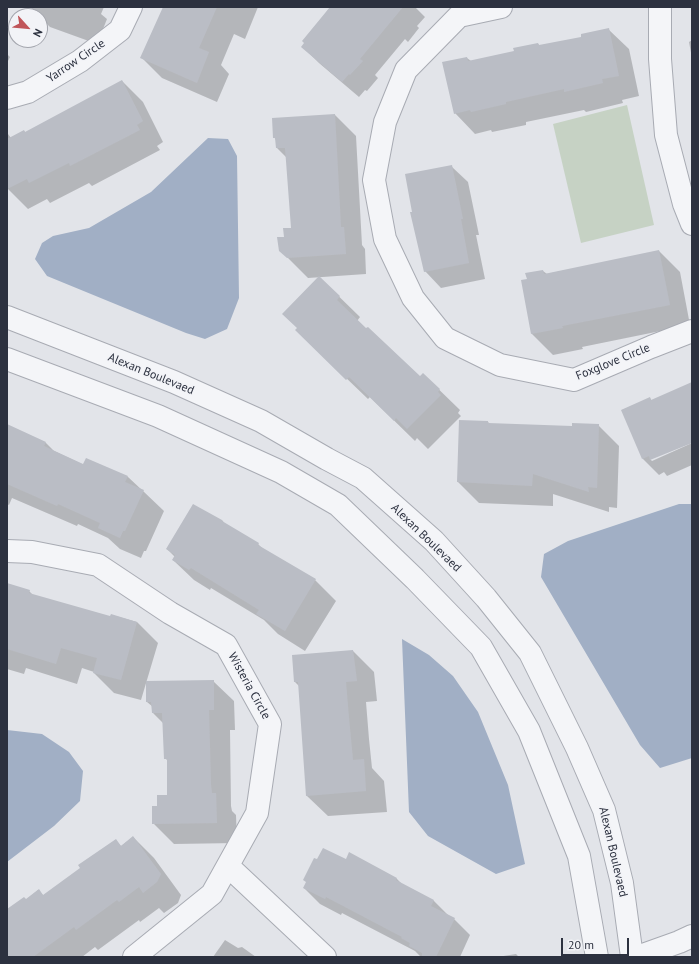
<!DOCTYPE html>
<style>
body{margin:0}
#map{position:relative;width:699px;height:964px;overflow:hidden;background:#e2e4e9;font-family:"PT Sans",sans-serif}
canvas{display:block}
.frame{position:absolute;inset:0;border:8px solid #2c313f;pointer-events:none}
.north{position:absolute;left:8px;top:8px;width:40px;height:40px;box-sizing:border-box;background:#f2f3f7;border:1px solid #a3a5ad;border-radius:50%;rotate:117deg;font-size:11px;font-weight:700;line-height:16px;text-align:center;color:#2c313f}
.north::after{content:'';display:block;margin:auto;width:14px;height:18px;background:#c0555a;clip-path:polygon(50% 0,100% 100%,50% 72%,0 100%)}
.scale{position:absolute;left:561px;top:938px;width:68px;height:18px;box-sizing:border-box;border:2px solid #2c313f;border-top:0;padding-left:5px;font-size:12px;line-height:14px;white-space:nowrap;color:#2c313f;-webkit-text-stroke:3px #f2f3f7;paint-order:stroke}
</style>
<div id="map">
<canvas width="699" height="964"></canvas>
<div class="frame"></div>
<div class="north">N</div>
<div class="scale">20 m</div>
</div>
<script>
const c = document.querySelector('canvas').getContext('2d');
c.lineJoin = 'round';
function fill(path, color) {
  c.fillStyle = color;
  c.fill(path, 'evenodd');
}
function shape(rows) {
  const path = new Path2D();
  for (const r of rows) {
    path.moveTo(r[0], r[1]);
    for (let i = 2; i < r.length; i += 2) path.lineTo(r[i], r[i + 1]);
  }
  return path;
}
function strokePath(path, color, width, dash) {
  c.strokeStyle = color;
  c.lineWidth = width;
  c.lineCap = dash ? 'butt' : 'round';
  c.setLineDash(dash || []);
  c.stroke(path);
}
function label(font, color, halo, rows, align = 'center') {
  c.font = font + ' "PT Sans",sans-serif';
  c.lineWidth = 3;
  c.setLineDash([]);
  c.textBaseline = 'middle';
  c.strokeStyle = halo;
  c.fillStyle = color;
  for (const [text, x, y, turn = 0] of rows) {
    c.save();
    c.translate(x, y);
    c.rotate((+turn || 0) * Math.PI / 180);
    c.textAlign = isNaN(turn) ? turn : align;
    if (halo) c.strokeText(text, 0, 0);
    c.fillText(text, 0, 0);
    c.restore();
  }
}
fill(shape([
 [627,105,654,225,581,243,553,124]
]), '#c6d2c4');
fill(shape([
 [208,138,228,139,237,156,239,298,227,329,205,339,186,333,47,276,35,259,42,243,53,236,89,228,151,192],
 [679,504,692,504,692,758,660,768,640,745,541,577,544,554,568,541],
 [402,639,429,655,453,676,478,712,508,785,525,864,496,874,428,836,409,812],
 [7,730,42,734,69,752,83,771,80,801,54,826,7,862]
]), '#a1afc5');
fill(shape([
 [30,7,104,7,101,14,107,19,97,44,50,27],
 [164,7,258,7,245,39,234,34,221,65,229,74,217,102,162,78,142,58],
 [330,7,415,7,425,17,417,26,419,28,408,42,405,39,375,75,378,78,367,91,365,90,359,97,319,63,303,47],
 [608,29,629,49,639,96,622,100,623,103,586,112,584,110,526,122,526,125,492,132,491,130,475,134,455,113,467,58,471,61,515,52,538,44,540,46,582,38],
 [692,40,692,58,689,42],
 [7,54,10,57,7,63],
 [122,81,143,102,163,142,157,146,160,150,92,186,89,183,50,203,47,199,28,209,7,188,7,135,8,134,11,138,24,131,26,133],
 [335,115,356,136,362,245,365,249,366,274,308,278,280,250,285,238,292,228,287,158,277,148,276,140,274,137],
 [451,166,468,182,479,235,476,235,485,279,441,288,425,271],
 [659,251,680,272,690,325,582,347,583,349,553,355,532,334,522,281,528,280,543,271,547,274],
 [319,277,360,317,357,321,420,378,423,374,460,410,458,413,461,416,428,449,417,438,415,441,370,397,368,399,317,350],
 [692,384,692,441,650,459,652,461,692,443,692,465,667,476,664,472,659,475,643,459,622,410,650,398,652,401],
 [488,422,490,424,573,427,598,425,619,446,617,508,609,507,609,512,553,494,553,506,479,503,458,482],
 [7,425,46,443,54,451,84,465,128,477,143,491,164,511,146,551,144,551,141,558,120,549,108,538,78,524,77,526,12,498,9,505,7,504],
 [222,520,225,524,258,544,264,550,315,580,336,601,305,651,278,634,264,620,211,588,210,590,194,580,173,560,175,557,167,549],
 [7,585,29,591,33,595,111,617,112,615,137,622,158,643,141,700,114,693,94,673,94,672,82,668,77,684,26,668,24,674,7,669],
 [353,651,374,672,377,701,366,702,369,739,372,768,384,781,387,812,328,816,307,796,300,687,295,682],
 [213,681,234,701,235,730,230,730,231,806,232,811,236,815,237,843,174,844,153,823,158,807,168,796,168,761,165,758,164,724,153,713,153,707,147,702],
 [133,837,154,858,181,895,178,903,164,913,159,908,140,922,139,920,98,950,95,947,82,957,7,957,7,910,26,900,38,890,44,896,82,869,115,840,121,846],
 [350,854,397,879,402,884,434,901,449,916,454,919,470,935,460,957,421,957,415,951,342,913,341,915,320,904,304,888,346,861],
 [225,940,238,948,242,947,256,957,213,957],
 [516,954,519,957,497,957]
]), '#0003');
fill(shape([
 [163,7,217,7,199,48,209,52,197,83,140,58],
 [330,7,403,7,360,59,363,61,350,75,349,74,342,82,301,47,304,43,302,41],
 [609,28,619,76,602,79,603,83,564,92,564,89,506,102,506,104,471,112,470,110,454,114,442,62,467,57,468,61,514,51,513,48,538,43,539,45,581,37,581,34],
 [122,80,143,121,137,125,140,130,70,166,69,163,29,183,27,179,7,189,7,139,24,130,25,132],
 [335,114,341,227,344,227,346,254,287,258,279,251,277,237,284,237,283,228,291,228,285,148,276,148,275,138,273,138,272,118],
 [452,165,463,219,461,219,469,263,424,272,410,212,412,212,405,174],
 [659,250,670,305,562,326,563,328,531,334,521,280,527,279,525,273,543,270,544,274],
 [319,276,340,296,337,300,366,328,368,327,420,376,423,373,440,389,438,392,441,395,407,429,396,418,394,421,349,377,346,380,295,330,297,328,282,314],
 [692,382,692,443,650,460,649,456,642,459,621,410,650,397,651,400],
 [459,420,488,421,488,423,572,426,572,423,599,424,597,488,588,487,589,492,533,474,532,486,457,482],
 [7,424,46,442,44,446,83,464,86,458,128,476,125,482,144,490,125,531,123,531,120,538,98,528,100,523,58,504,57,506,7,484],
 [193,504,222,520,222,521,259,543,258,545,316,579,285,631,256,614,259,610,191,568,189,570,172,560,175,555,166,549],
 [7,583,30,590,29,593,110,616,111,614,137,622,121,680,93,673,97,658,61,648,56,664,7,649],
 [353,650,357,681,346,682,349,718,353,760,364,759,366,791,306,796,298,682,294,682,292,655],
 [214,680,214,710,209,710,211,785,212,793,216,793,217,823,152,824,152,806,157,806,157,795,167,795,167,759,164,759,162,713,152,713,151,702,146,702,146,681],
 [133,836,161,874,157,882,143,893,139,887,119,902,117,900,76,930,74,927,33,957,7,957,7,909,24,897,26,899,39,889,43,895,80,868,78,865,116,839,121,846],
 [323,848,346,859,349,852,397,878,396,880,434,900,431,906,455,918,436,957,422,957,422,953,409,946,410,943,401,938,402,937,326,897,325,899,303,888,306,882,303,880,314,858,317,859]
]), '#babdc5');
const minor = shape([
 [501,7,459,16,406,70,385,122,374,180,385,239,413,298,445,338,500,365,574,380,651,347,692,331],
 [660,7,660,59,666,135,684,204,692,224],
 [7,98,28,92,80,61,120,30,131,7],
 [7,317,174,382,261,421,327,459,363,478,434,541,486,598,530,653,577,748,604,810,622,883,632,957],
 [7,359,158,416,281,472,338,505,415,579,481,647,529,731,579,856,597,957],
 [7,551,32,552,98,565,170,613,226,645,270,724,257,813,212,894,134,957],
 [228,866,325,957],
 [637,957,679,942,692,936]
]);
strokePath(minor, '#a8abb3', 24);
strokePath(minor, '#f4f5f8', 22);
label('12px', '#2c313f', '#f2f3f7', [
 ["Yarrow Circle",76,61,-34],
 ["Foxglove Circle",613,362,-22],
 ["Alexan Boulevaed",151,374,22],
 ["Alexan Boulevaed",426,538,44],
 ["Wisteria Circle",249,686,61],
 ["Alexan Boulevaed",613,852,77]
]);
</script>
